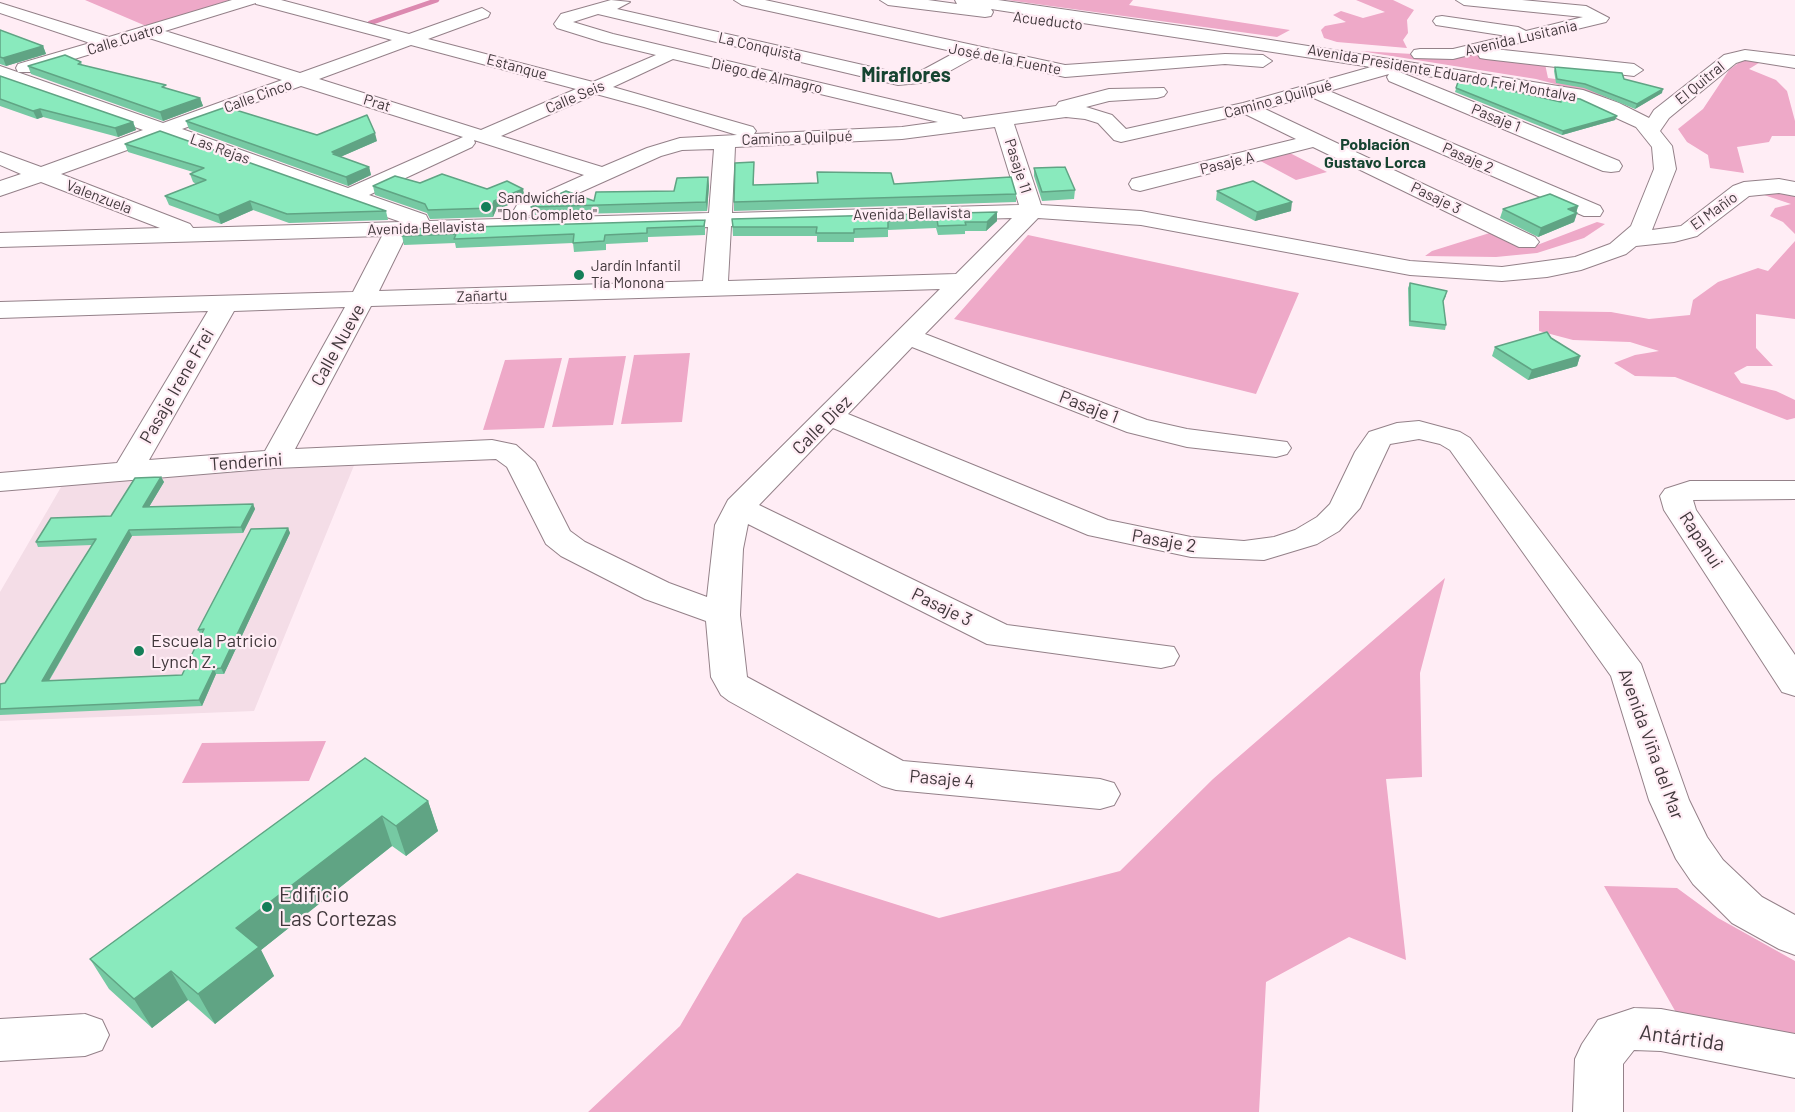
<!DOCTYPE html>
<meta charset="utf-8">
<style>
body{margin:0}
canvas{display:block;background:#ffedf5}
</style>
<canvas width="1795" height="1112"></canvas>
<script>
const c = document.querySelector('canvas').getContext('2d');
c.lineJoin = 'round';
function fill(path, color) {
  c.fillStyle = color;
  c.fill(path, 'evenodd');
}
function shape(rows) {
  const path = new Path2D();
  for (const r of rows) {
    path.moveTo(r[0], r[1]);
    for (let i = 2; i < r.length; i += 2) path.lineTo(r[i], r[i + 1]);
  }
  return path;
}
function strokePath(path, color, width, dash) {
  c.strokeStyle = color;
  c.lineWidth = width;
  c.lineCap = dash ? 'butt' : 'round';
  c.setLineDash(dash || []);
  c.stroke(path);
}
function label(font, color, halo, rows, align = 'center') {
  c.font = font + ' Barlow,sans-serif';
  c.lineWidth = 4.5;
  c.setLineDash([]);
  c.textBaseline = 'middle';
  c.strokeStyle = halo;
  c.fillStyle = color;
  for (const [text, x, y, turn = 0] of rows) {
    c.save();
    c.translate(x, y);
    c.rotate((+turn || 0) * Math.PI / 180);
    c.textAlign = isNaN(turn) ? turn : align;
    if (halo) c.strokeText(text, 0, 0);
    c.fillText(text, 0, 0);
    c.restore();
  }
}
fill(shape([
 [355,463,254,711,0,721,0,592,64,482,155,472]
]), '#f4dde7');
fill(shape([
 [85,0,230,0,146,26],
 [1007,0,1133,0,1129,5,1290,30,1277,37],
 [1356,0,1393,0,1414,10,1407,20,1408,33,1403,40,1407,48,1337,42,1324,38,1321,30,1325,26,1346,22,1333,15,1341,11,1363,18,1385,12],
 [1360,51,1430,55,1459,53,1545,64,1548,78,1605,86,1612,99,1536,79],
 [1741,61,1762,61,1749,69,1776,80,1787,91,1795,121,1795,136,1772,136,1769,142,1737,147,1744,173,1710,168,1708,155,1687,142,1678,129,1703,109,1729,70],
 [1284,150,1327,172,1296,180,1253,157],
 [1743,188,1795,192,1795,234,1783,222,1770,216,1775,208,1791,204],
 [1597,222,1605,224,1584,238,1537,253,1496,257,1425,256,1432,251,1496,231,1532,247],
 [1028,235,1299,293,1256,394,954,319],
 [1795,241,1795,319,1756,314,1756,348,1773,366,1747,366,1734,373,1741,383,1776,391,1795,400,1795,418,1787,420,1675,377,1635,376,1614,363,1635,355,1659,351,1630,342,1573,340,1539,331,1539,311,1611,312,1649,319,1690,315,1693,300,1718,282,1758,268,1768,271],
 [690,353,682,422,621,424,634,355],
 [626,356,613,425,552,427,569,358],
 [562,358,544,428,483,430,505,360],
 [1445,578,1420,673,1422,777,1386,779,1406,960,1349,937,1266,982,1259,1112,588,1112,680,1026,743,918,797,873,939,918,1120,871,1213,779],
 [326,741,309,781,182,783,202,743],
 [1604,886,1677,888,1718,918,1795,961,1795,1035,1678,1016]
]), '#eea9c8');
strokePath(shape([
 [370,23,437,0]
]), '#dc89b0', 4.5);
const minor = shape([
 [232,0,281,0,409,34,482,8,490,13,488,17,428,39,593,82,656,55,602,42,557,28,554,24,561,14,611,0,630,2,617,9,898,73,919,72,956,52,742,5,734,0,765,0,1065,65,1225,54,1263,55,1272,61,1263,67,1225,64,1065,77,975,57,930,82,898,85,598,14,573,22,613,34,961,116,963,119,1056,106,1059,102,1109,89,1164,88,1167,92,1164,96,1157,98,1109,101,1086,107,1112,115,1126,129,1243,103,1371,67,991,9,993,12,991,16,985,17,888,5,880,0,928,0,957,4,955,0,998,0,1208,30,1583,90,1619,103,1649,118,1654,110,1724,55,1745,50,1795,56,1795,68,1745,60,1736,63,1669,118,1660,131,1672,146,1676,169,1652,230,1681,226,1733,186,1744,182,1779,179,1795,182,1795,196,1779,193,1749,196,1697,236,1674,242,1636,246,1626,254,1581,270,1547,277,1502,281,1410,275,1141,225,1038,218,925,334,1147,420,1187,429,1287,442,1291,448,1287,454,1276,457,1187,447,1127,432,912,347,848,414,1108,520,1191,537,1244,541,1274,537,1295,530,1317,517,1330,504,1355,452,1369,432,1397,423,1419,421,1460,432,1470,438,1641,664,1689,800,1707,837,1723,860,1762,897,1795,915,1795,955,1779,949,1732,923,1693,884,1676,859,1649,800,1611,676,1450,450,1440,444,1419,439,1390,444,1360,508,1339,531,1317,544,1264,560,1191,557,1088,535,833,428,759,505,1007,625,1174,647,1179,656,1174,665,1161,668,987,644,748,524,743,549,740,615,747,677,903,761,1100,779,1114,783,1120,794,1114,805,1100,809,896,790,882,786,729,701,721,695,711,677,706,621,645,599,561,556,546,544,507,467,496,459,275,468,0,491,0,473,117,463,208,311,0,318,0,302,353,292,382,236,0,247,0,233,160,228,41,182,0,196,0,181,21,174,0,165,0,152,41,167,143,130,0,78,0,66,163,123,282,80,146,37,32,72,18,72,16,68,18,64,90,43,0,13,0,3,109,37,232,0],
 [256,3,256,4,392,40,300,73,165,31,256,3],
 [411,45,576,89,481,130,319,79,411,45],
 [673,59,938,122,902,127,754,134,756,131,753,127,613,87,673,59],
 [1397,71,1579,101,1636,127,1652,147,1654,169,1631,226,1610,244,1575,257,1502,267,1410,261,1141,211,1041,205,1014,124,1066,117,1085,119,1098,123,1114,140,1121,142,1245,114,1296,139,1132,179,1129,184,1132,189,1140,191,1313,147,1519,247,1535,247,1539,242,1535,237,1265,109,1309,96,1584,216,1600,216,1603,211,1600,206,1329,91,1389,74,1387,77,1389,81,1603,171,1611,172,1619,171,1622,166,1619,161,1397,71],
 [301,86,463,137,348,188,182,129,301,86],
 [596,94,644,107,737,135,680,138,647,148,602,167,501,136,596,94],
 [995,127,1019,205,732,213,735,147,902,139,995,127],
 [163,137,340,201,401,222,193,228,190,224,61,174,163,137],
 [474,140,584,175,517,205,514,210,517,215,525,217,661,156,682,150,714,149,709,213,429,221,426,215,369,195,472,147,475,143,474,140],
 [1012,218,956,274,728,281,731,226,1012,218],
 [708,227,703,281,379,291,406,236,708,227],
 [940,289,728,500,715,525,707,597,669,583,585,542,570,531,535,462,516,445,492,440,295,449,371,306,940,289],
 [345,307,265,451,149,460,234,311,345,307],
 [1456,0,1522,0,1586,6,1609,18,1606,22,1494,49,1634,64,1643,70,1634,76,1486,59,1480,58,1477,53,1453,59,1414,58,1411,54,1414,50,1420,49,1453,49,1507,36,1436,25,1433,21,1436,17,1442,16,1518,27,1526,31,1583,17,1464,5,1456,0],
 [1690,481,1795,481,1795,499,1693,500,1696,510,1795,655,1795,696,1782,692,1664,510,1660,496,1665,489,1690,481],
 [1634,1008,1661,1009,1795,1034,1795,1078,1661,1051,1634,1050,1623,1064,1623,1112,1573,1112,1575,1059,1582,1044,1598,1020,1634,1008],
 [85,1014,102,1020,109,1035,102,1050,85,1056,0,1061,0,1019,85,1014]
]);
strokePath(minor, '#948189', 2);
fill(minor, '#fff');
fill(shape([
 [0,30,43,46,46,54,6,66,0,64],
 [81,62,82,65,200,98,203,106,163,121,31,74,28,66],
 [1555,67,1624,79,1662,93,1635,109,1584,88,1556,83,1554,71],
 [0,76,133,122,136,130,118,137,43,117,37,119,0,106],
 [1459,79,1559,102,1560,96,1617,116,1615,120,1562,135,1455,92],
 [186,121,377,141,340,157,369,167,371,175,348,186,189,129],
 [125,144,386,211,388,220,289,223,253,210,221,224,169,205,165,196,196,184,193,182,190,174,193,172,128,152],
 [1034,168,1075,190,1074,199,1042,201,1034,176],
 [754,171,754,185,894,184,1016,194,1016,202,734,211,734,202],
 [708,177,709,186,707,211,532,215,531,207,594,201,674,191],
 [420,183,487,189,525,198,496,210,493,217,430,219,427,213,375,195,373,186],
 [1217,191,1291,211,1255,221,1216,200],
 [1578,206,1576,213,1577,213,1574,222,1538,237,1500,218,1503,209],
 [997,212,997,221,986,231,965,231,965,234,938,235,936,228,888,230,888,237,854,238,854,242,817,242,817,236,733,236,732,219],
 [705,220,705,235,648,237,648,242,606,244,606,250,574,252,573,243,456,248,455,243,404,245,402,236],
 [1410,283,1446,296,1443,302,1446,325,1445,330,1409,326,1408,288],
 [1495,347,1580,356,1577,366,1528,380,1492,356],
 [161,477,164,482,149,507,253,504,255,509,243,533,132,536,49,681,182,675,201,635,198,630,288,528,290,533,224,674,216,674,202,706,0,715,0,684,5,683,92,545,38,547,36,542,111,516],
 [365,758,428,801,438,831,406,856,392,846,261,950,274,976,215,1024,188,1000,152,1028,109,989,90,959]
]), '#76c9a3');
fill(shape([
 [43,46,46,54,6,66,3,58],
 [1663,89,1662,93,1635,109,1637,104],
 [200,98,203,106,163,121,160,112],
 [40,109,43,117,37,119,33,111],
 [1617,116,1615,120,1562,135,1563,131],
 [133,122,136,130,118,137,115,128],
 [375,133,377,141,338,158,332,152],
 [369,167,371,175,348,186,346,177],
 [708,177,709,186,707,211,706,202],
 [523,189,525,198,496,210,493,217,492,208,494,201],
 [250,201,253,210,221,224,218,215],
 [1292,202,1291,211,1255,221,1257,212],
 [1578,206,1576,214,1577,213,1574,222,1538,237,1541,228,1568,209],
 [997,212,997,221,986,231,987,222],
 [1580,356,1577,366,1528,380,1532,370],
 [161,477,164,482,146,512,143,507],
 [253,504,255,509,243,533,241,527],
 [288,528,290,533,224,674,221,668],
 [129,530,132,536,45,687,42,681],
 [214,669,216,674,202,706,199,700],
 [428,801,438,831,406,856,396,826],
 [382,816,392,846,261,950,274,976,215,1024,198,994,236,928],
 [171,971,188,1000,152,1028,134,999]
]), '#60a484');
const building = shape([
 [0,30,43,46,3,58,0,57,0,30],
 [65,55,81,62,78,64,166,85,162,87,200,98,160,112,28,66,65,55],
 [1555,67,1622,73,1624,79,1663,89,1637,104,1585,84,1557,79,1555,67],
 [0,76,133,122,115,128,40,109,33,111,0,99,0,76],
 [1459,79,1561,102,1560,96,1580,99,1617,116,1563,131,1456,88,1459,79],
 [226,107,317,135,367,115,375,133,332,152,337,153,333,154,369,167,346,177,186,121,226,107],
 [160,131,386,211,287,214,250,201,218,215,165,196,206,180,190,174,204,168,125,144,160,131],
 [754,162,753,185,818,183,817,172,891,173,894,184,1011,177,1016,194,734,202,735,163,754,162],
 [1065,167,1075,190,1042,192,1034,168,1065,167],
 [442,174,487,189,507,181,523,189,494,201,492,208,428,210,425,204,373,186,395,176,420,183,442,174],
 [708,177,706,202,531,207,566,191,594,201,596,192,674,191,677,178,708,177],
 [1253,181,1292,202,1257,212,1217,191,1253,181],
 [1550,194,1578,206,1568,209,1577,213,1541,228,1503,209,1550,194],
 [997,212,987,222,965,222,966,225,938,226,937,219,888,221,888,228,854,229,854,233,816,233,817,227,733,227,732,219,997,212],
 [705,220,704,226,647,228,647,233,605,235,604,241,573,243,574,234,454,239,456,234,402,236,405,229,705,220],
 [1410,283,1447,291,1443,301,1446,325,1410,321,1410,283],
 [1547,332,1551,338,1580,356,1532,370,1495,347,1547,332],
 [161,477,143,507,253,504,241,527,129,530,42,681,182,675,204,629,198,630,251,529,288,528,221,668,214,669,199,700,0,709,0,684,5,683,96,539,36,542,51,518,111,516,135,478,161,477],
 [365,758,428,801,396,826,382,816,236,928,259,947,198,994,171,971,134,999,90,959,365,758]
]);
fill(building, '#89eabd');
strokePath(building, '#60a484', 1.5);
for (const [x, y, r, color] of [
 [486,207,6,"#147e58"],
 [579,275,6,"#147e58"],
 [139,651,6,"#147e58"],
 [267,907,6,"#147e58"]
]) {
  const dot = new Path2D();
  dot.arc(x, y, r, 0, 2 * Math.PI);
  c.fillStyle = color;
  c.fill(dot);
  strokePath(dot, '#ffedf5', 2);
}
label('15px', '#40373b', '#ffedf5', [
 ["Acueducto",1048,21,7],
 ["Avenida Lusitania",1521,38,-13],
 ["Calle Cuatro",125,39,-17],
 ["La Conquista",760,47,13],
 ["José de la Fuente",1005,59,11],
 ["Estanque",517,67,15],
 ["Avenida Presidente Eduardo Frei Montalva",1442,73,10],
 ["Diego de Almagro",767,76,13],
 ["El Quitral",1700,83,-39],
 ["Calle Cinco",258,96,-20],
 ["Calle Seis",575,97,-23],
 ["Camino a Quilpué",1278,99,-15],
 ["Prat",377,103,17],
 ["Pasaje 1",1496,118,22],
 ["Camino a Quilpué",797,138,-2],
 ["Las Rejas",220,149,20],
 ["Pasaje 2",1468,158,24],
 ["Pasaje A",1227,163,-14],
 ["Pasaje 11",1018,166,72],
 ["Valenzuela",99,197,21],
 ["Pasaje 3",1436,198,26],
 ["El Mañío",1714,211,-36],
 ["Avenida Bellavista",912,214,-1],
 ["Avenida Bellavista",426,228,-2],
 ["Zañartu",482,296,-2]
]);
label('15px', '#40373b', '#ffedf5', [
 ["Sandwichería",498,198],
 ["\"Don Completo\"",498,215],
 ["Jardín Infantil",591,266],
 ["Tía Monona",591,283]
], 'left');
label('bold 16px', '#164431', '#ffedf5', [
 ["Población",1375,145],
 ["Gustavo Lorca",1375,163]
]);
label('18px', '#40373b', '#ffedf5', [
 ["Calle Nueve",338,345,-61],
 ["Pasaje Irene Frei",177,386,-60],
 ["Pasaje 1",1089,407,21],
 ["Calle Diez",822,425,-45],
 ["Tenderini",246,462,-4],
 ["Rapanui",1701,540,57],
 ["Pasaje 2",1164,541,10],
 ["Pasaje 3",942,607,26],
 ["Avenida Viña del Mar",1651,744,70],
 ["Pasaje 4",942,779,5]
]);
label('18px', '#40373b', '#ffedf5', [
 ["Escuela Patricio",151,641],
 ["Lynch Z.",151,662]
], 'left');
label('bold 20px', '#164431', '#ffedf5', [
 ["Miraflores",906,75]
]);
label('21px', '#40373b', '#ffedf5', [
 ["Edificio",279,895],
 ["Las Cortezas",279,919]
], 'left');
label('21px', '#40373b', '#ffedf5', [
 ["Antártida",1682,1038,8]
]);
</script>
